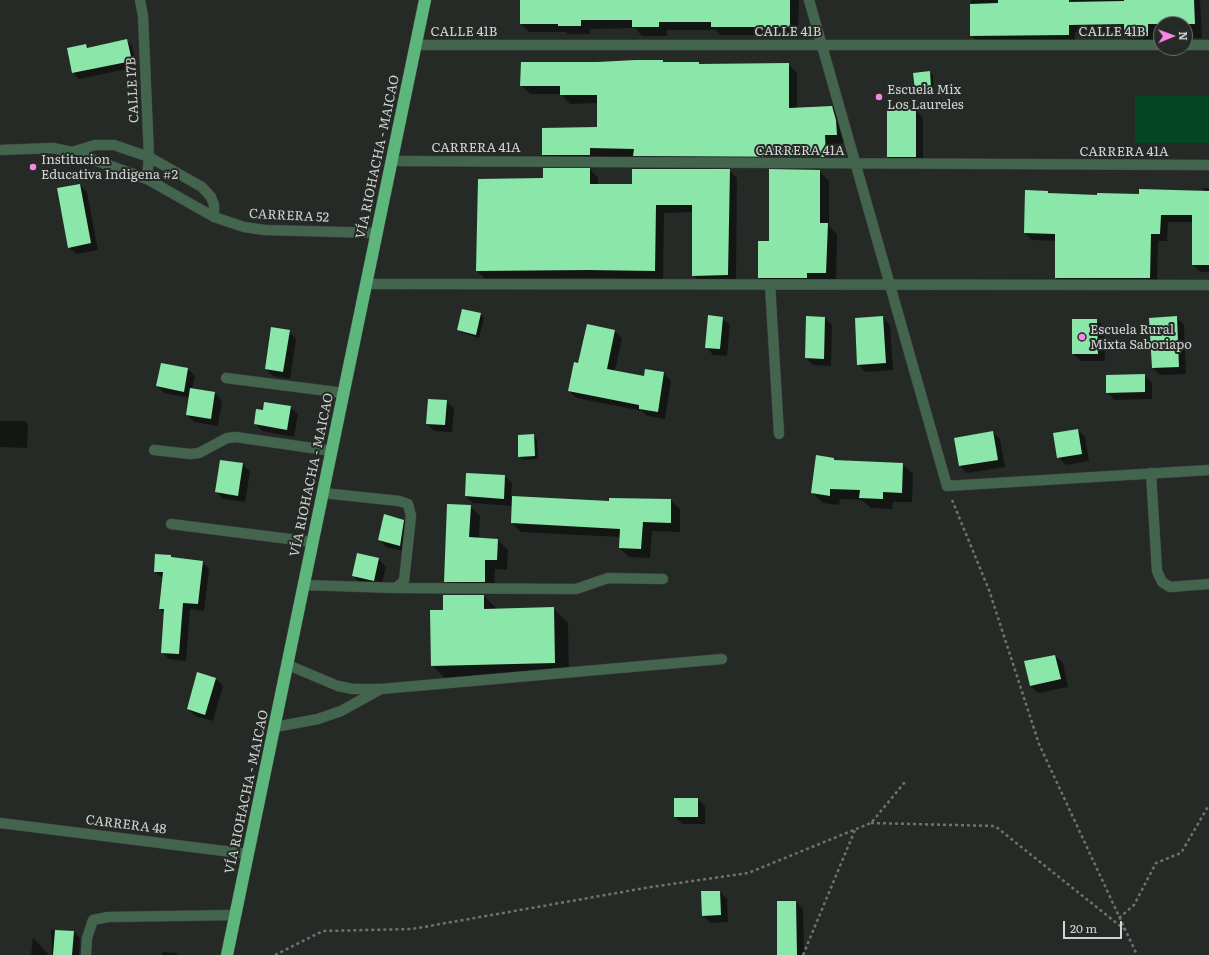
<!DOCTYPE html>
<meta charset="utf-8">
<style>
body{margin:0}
#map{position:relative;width:1209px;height:955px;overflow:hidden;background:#262a27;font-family:Literata,serif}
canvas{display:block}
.north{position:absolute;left:1153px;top:16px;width:40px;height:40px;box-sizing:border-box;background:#262a27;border:1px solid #6a6e6b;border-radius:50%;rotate:89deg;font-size:11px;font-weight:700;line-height:16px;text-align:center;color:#d1d4d2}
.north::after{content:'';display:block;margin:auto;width:14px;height:18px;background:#fa87e7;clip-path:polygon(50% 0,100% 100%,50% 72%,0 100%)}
.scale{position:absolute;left:1063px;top:921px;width:59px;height:18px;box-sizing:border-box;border:2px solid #d1d4d2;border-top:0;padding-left:5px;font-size:12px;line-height:14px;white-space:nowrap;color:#d1d4d2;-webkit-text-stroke:3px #262a27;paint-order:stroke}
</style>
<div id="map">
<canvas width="1209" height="955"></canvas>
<div class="north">N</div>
<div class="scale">20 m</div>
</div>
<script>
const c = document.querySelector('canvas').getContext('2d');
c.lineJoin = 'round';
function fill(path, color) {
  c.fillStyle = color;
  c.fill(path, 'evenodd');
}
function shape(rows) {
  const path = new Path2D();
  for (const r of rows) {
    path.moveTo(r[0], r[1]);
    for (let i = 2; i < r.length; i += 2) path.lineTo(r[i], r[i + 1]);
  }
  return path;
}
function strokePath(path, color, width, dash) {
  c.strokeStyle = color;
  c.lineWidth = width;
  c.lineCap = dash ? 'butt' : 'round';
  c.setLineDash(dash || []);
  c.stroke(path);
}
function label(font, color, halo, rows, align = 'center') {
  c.font = font + ' Literata,serif';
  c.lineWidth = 4;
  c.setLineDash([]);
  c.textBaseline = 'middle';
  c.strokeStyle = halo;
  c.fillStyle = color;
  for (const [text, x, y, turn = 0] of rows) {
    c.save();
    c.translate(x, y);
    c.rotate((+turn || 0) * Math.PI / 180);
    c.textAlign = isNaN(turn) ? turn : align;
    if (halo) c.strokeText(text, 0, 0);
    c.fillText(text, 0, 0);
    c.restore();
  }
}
fill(shape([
 [1135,96,1209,96,1209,143,1135,143]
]), '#044624');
fill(shape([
 [521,0,799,0,798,35,720,35,716,30,667,30,667,36,642,36,635,28,590,29,590,34,568,34,566,32,529,32,521,24],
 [971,0,1200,0,1202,38,1185,38,1185,24,1161,24,1161,39,1155,39,1155,43,1132,43,1125,36,1125,31,1075,32,1075,42,978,42,971,35],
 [126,40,132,46,137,67,79,79,73,73,68,48,86,45,89,48],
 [663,61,665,63,698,63,701,65,788,64,797,73,797,108,832,107,841,116,845,143,833,144,834,165,643,164,636,157,599,157,599,164,552,164,543,155,598,128,598,103,570,104,561,94,530,94,521,85],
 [930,72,933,76,934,92,919,93,916,89],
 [916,110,923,118,923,164,896,164,888,157],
 [590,169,598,178,598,185,633,185,729,170,737,178,736,283,702,284,693,275,693,212,664,213,663,279,597,278,485,279,477,271,479,180,544,179],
 [819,171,829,181,829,226,837,234,836,282,769,288,759,278,770,242],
 [80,185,87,192,98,250,76,254,69,247],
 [1203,188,1209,188,1209,272,1200,272,1193,265,1193,222,1168,222,1167,241,1158,241,1157,285,1064,285,1056,278,1056,241,1032,240,1025,233,1026,192,1048,192,1050,194,1098,196,1140,195,1203,192],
 [481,314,484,318,479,338,462,333,458,330],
 [883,317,890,325,893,370,865,372,858,364],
 [1176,317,1184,325,1186,374,1160,375,1153,368],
 [722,318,730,325,727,356,713,355,706,347],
 [825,318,832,325,831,366,813,365,806,358],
 [1073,320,1097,320,1104,327,1105,361,1081,361,1073,354],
 [289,331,296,339,290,379,273,376,266,369],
 [615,331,622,339,615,371,645,377,663,373,671,381,665,419,647,416,642,411,577,398,569,391,579,364],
 [188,369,195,376,192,390,215,393,222,401,218,426,194,422,187,415,190,398,164,393,157,386],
 [1144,375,1152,383,1152,399,1114,400,1107,392],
 [446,401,454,408,452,432,434,431,427,424],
 [290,407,298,414,294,437,262,431,255,424,264,411],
 [0,421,25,421,28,425,27,448,0,447],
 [1078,430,1085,437,1089,461,1066,465,1058,457],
 [992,432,1000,439,1005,467,967,473,960,466,955,439],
 [533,436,537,439,538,459,523,460,519,456],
 [834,459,837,462,902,464,913,474,912,502,893,502,892,509,871,508,862,500,840,499,839,505,823,503,813,493],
 [221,461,243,464,250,472,245,502,223,499,216,491],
 [505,476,512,483,511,497,610,502,610,499,671,500,680,509,680,532,652,531,650,558,629,557,620,548,621,537,521,532,512,523,513,506,473,503,466,496],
 [470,506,480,516,479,539,498,540,508,550,507,570,495,569,494,592,455,591,445,581],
 [404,520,411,528,407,552,386,547,379,539],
 [358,554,379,559,386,567,381,588,360,583,353,576],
 [170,556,173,559,202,562,209,569,204,611,190,609,186,661,169,659,162,652,165,614,160,609,163,578,155,572],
 [484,596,498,610,553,608,568,623,569,677,447,680,432,665,444,611],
 [1055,656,1063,663,1068,687,1038,693,1030,686,1025,662],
 [216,679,223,686,213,721,195,716,188,709],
 [697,799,705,806,705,824,682,824,675,817],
 [720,892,727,899,728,922,710,923,703,915],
 [796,902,803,909,804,955,778,955],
 [51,930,74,932,80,938,79,955,52,955],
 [33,938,39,944,49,955,31,955],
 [162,952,176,953,178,955,162,955]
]), '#0007');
fill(shape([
 [520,0,790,0,790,27,711,27,711,22,659,22,659,27,632,27,632,20,581,20,581,26,558,26,558,24,520,24],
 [998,0,1069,0,1069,2,1124,1,1124,0,1194,0,1195,24,1148,24,1148,36,1124,36,1124,24,1069,25,1069,35,970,36,970,4,998,3],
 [127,39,132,61,72,73,67,48,86,44,87,48],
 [636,60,663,60,663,62,699,62,699,64,789,63,789,108,832,106,836,120,837,135,825,135,826,157,633,156,634,149,590,148,590,155,542,155,542,128,597,127,597,95,560,95,560,86,520,86,521,62,597,62],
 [930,71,931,88,915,90,913,73],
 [887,109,916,109,916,157,887,157],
 [543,168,590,168,590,184,632,184,632,169,730,169,728,275,692,276,692,205,656,205,655,271,588,270,476,271,478,179,543,178],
 [769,169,820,170,820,223,828,223,826,273,807,273,807,278,758,278,758,241,769,241],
 [80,184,91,243,68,248,57,188],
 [1139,189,1209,191,1209,265,1192,265,1192,215,1161,215,1160,234,1151,234,1150,278,1055,278,1055,234,1024,233,1025,190,1048,191,1048,193,1097,195,1097,193,1139,194],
 [462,309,481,313,476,335,457,330],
 [708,315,723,317,720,349,705,348],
 [806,316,825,317,824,359,805,358],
 [883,316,886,363,857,365,855,318],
 [1177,316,1179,367,1152,368,1149,318],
 [1072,319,1097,319,1098,354,1072,354],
 [587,324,615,330,607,369,644,376,645,369,664,372,658,412,639,409,639,405,568,391,574,362,578,363],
 [271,327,290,330,283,372,265,369],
 [161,363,188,368,184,392,156,386],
 [1145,374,1145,392,1106,393,1106,375],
 [190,388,215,392,211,419,186,415],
 [428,399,447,400,445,425,426,424],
 [264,402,291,406,287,430,254,424,256,409,263,410],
 [1078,429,1082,454,1057,458,1053,433],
 [993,431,998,460,959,466,954,438],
 [534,434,535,456,518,457,518,435],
 [816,455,834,458,834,460,903,463,902,493,883,492,883,499,859,498,860,490,830,489,830,496,811,493],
 [220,460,243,463,238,496,215,492],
 [466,473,505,475,504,499,465,496],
 [512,496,609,501,609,498,671,499,671,523,643,522,641,549,619,548,620,529,511,523],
 [447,504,471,505,469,537,498,539,497,560,485,560,485,582,444,582],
 [384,514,404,520,400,546,378,540],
 [357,553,379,558,374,581,352,576],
 [155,554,171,555,171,557,203,561,198,604,183,603,179,654,161,653,164,609,159,609,163,572,154,572],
 [443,595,484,595,484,609,554,607,555,663,431,666,430,610,443,610],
 [1055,655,1061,679,1030,686,1024,661],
 [197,672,216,678,205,715,187,709],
 [674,798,698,798,698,817,674,817],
 [701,891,720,891,721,915,702,916],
 [777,901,796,901,797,955,777,955],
 [55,930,74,931,72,955,53,955]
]), '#8be6a9');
const minor = shape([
 [140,0,143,16,149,157,147,179],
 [809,0,947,486,1209,470],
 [415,45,1161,45],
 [1185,45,1209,45],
 [0,150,53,148,72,152,147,179,214,217,244,227,265,230,377,233],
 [72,152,95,145,114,145,149,157,202,187,211,197,214,205,214,217],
 [392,161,1209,165],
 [366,284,1209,285],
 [770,285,779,434],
 [226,378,344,393],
 [154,450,190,454,199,453,227,438,236,437,332,451],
 [1151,473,1157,571,1162,582,1170,587,1209,584],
 [171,524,313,542],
 [304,585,396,588,404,581,411,516,408,504,399,501,323,493],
 [396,588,576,589,608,578,663,579],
 [288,665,338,686,353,689,381,689,722,659],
 [275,727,318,719,341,711,379,690],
 [0,823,248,854],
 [86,955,87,938,93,920,108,917,236,915]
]);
const highway = shape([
 [227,955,425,0]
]);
strokePath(minor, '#414542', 11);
strokePath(highway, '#414542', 13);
strokePath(shape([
 [952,500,989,590,1039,744,1137,955],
 [871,823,995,826,1124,929],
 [1119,918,1134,905,1156,863,1181,853,1209,805],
 [275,955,323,931,412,929,651,887,748,873,871,823,905,782],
 [803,955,855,830]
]), '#6f7370', 2.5, [3, 3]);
strokePath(minor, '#43654d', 10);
strokePath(highway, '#5db77d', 12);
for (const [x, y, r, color] of [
 [879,97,4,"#fa87e7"],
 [33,167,4,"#fa87e7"],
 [1082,337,4,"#fa87e7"]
]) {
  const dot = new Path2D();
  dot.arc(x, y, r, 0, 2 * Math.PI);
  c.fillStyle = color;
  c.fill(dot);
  strokePath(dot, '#262a27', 1.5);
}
label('13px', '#d1d4d2', '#262a27', [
 ["CALLE 41B",464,32],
 ["CALLE 41B",788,32],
 ["CALLE 41B",1112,32],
 ["CALLE 17B",133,90,-93],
 ["CARRERA 41A",476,148],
 ["CARRERA 41A",800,151],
 ["CARRERA 41A",1124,152],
 ["VÍA RIOHACHA - MAICAO",378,157,-78],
 ["CARRERA 52",289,216,3],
 ["VÍA RIOHACHA - MAICAO",312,475,-78],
 ["VÍA RIOHACHA - MAICAO",247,792,-78],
 ["CARRERA 48",126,825,7]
]);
label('13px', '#d1d4d2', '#262a27', [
 ["Escuela Mix",887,90],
 ["Los Laureles",887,105],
 ["Institucion",41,160],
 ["Educativa Indigena #2",41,175],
 ["Escuela Rural",1090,330],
 ["Mixta Saboriapo",1090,345]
], 'left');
</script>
